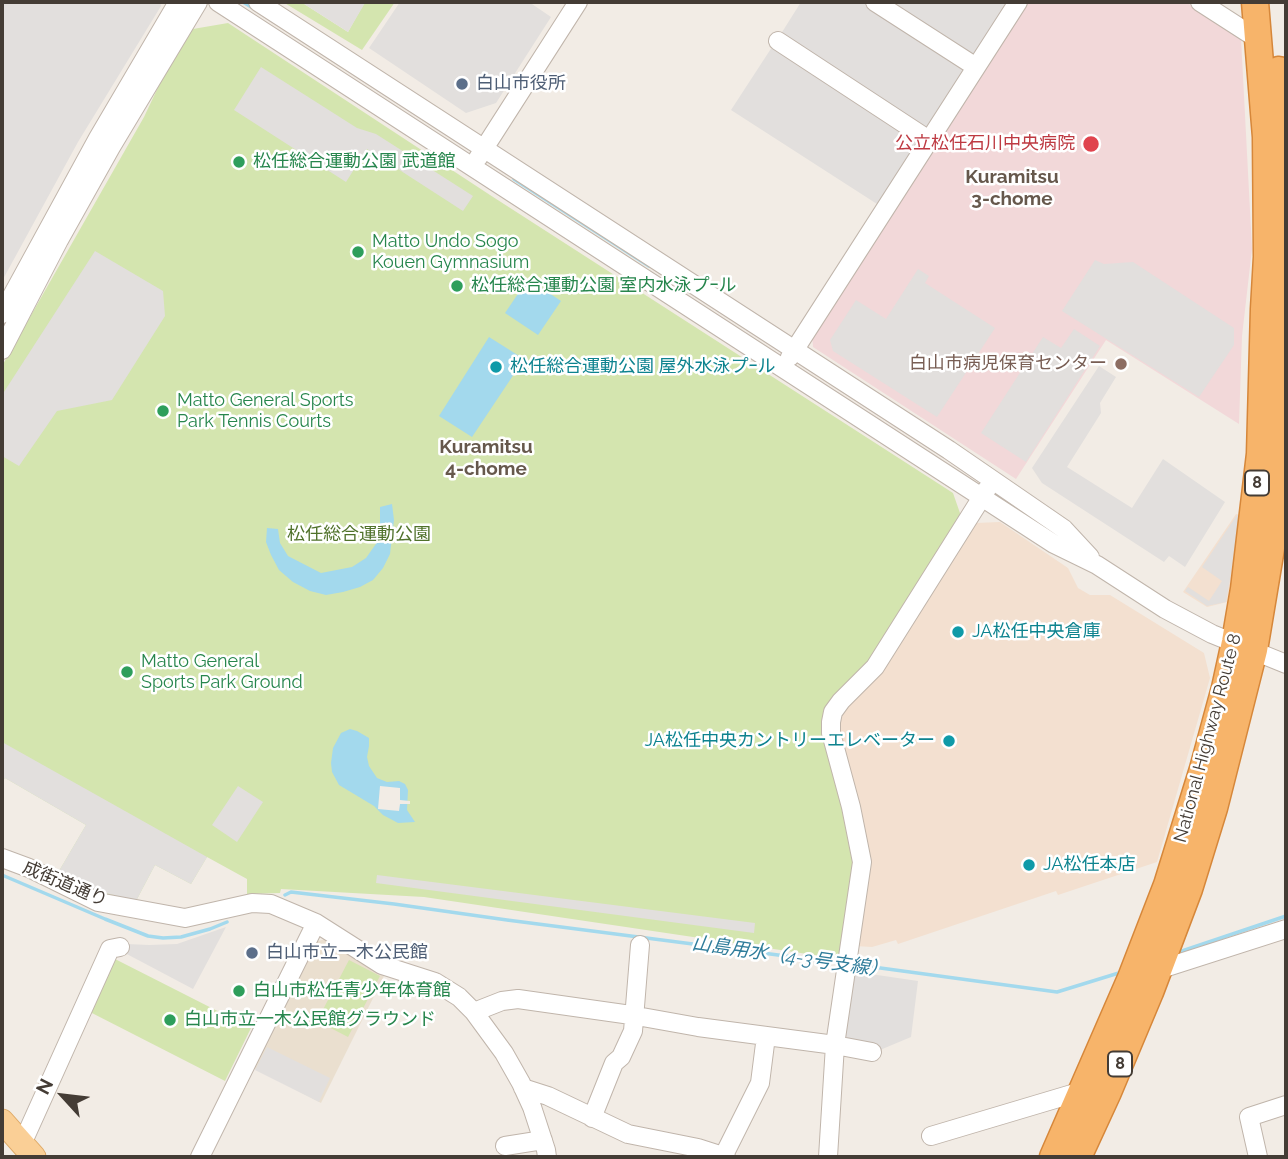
<!DOCTYPE html>
<meta charset="utf-8">
<style>
body{margin:0}
#map{position:relative;width:1288px;height:1159px;overflow:hidden;background:#f2ece5;font-family:Raleway,sans-serif}
canvas{display:block}
.frame{position:absolute;inset:0;border:4px solid #443c35;pointer-events:none}
.north{position:absolute;left:28px;top:1061px;width:70px;height:70px;-webkit-text-stroke:5px #fff;paint-order:stroke;rotate:297deg;font-size:19px;font-weight:700;line-height:28px;text-align:center;color:#443c35}
.north::after{content:'';display:block;margin:auto;width:24px;height:32px;background:#443c35;clip-path:polygon(50% 0,100% 100%,50% 72%,0 100%)}
</style>
<div id="map">
<canvas width="1288" height="1159"></canvas>
<div class="frame"></div>
<div class="north">N</div>
</div>
<script>
const c = document.querySelector('canvas').getContext('2d');
c.lineJoin = 'round';
function fill(path, color) {
  c.fillStyle = color;
  c.fill(path, 'evenodd');
}
function shape(rows) {
  const path = new Path2D();
  for (const r of rows) {
    path.moveTo(r[0], r[1]);
    for (let i = 2; i < r.length; i += 2) path.lineTo(r[i], r[i + 1]);
  }
  return path;
}
function strokePath(path, color, width, dash) {
  c.strokeStyle = color;
  c.lineWidth = width;
  c.lineCap = dash ? 'butt' : 'round';
  c.setLineDash(dash || []);
  c.stroke(path);
}
function label(font, color, halo, rows, align = 'center') {
  c.font = font + ' Raleway,"Noto Sans JP",sans-serif';
  c.lineWidth = 5;
  c.setLineDash([]);
  c.textBaseline = 'middle';
  c.strokeStyle = halo;
  c.fillStyle = color;
  for (const [text, x, y, turn = 0] of rows) {
    c.save();
    c.translate(x, y);
    c.rotate((+turn || 0) * Math.PI / 180);
    c.textAlign = isNaN(turn) ? turn : align;
    if (halo) c.strokeText(text, 0, 0);
    c.fillText(text, 0, 0);
    c.restore();
  }
}
fill(shape([
 [1236,514,1242,515,1227,602,1207,607,1183,592],
 [1000,522,1068,568,1078,588,1090,595,1110,595,1204,653,1210,678,1157,862,1058,895,1056,891,898,944,896,940,872,947,855,946,837,735,843,713,880,671,976,523]
]), '#f3e0d0');
fill(shape([
 [326,939,385,974,321,1103,252,1067,314,942]
]), '#eadfcf');
fill(shape([
 [1027,2,1186,2,1241,38,1252,249,1242,336,1239,424,1106,340,1016,479,813,347,812,334]
]), '#f2d8d9');
fill(shape([
 [283,2,301,2,348,32,364,3,362,2,395,2,362,50],
 [228,23,490,195,953,493,961,516,870,660,827,711,855,848,841,959,424,897,281,889,280,893,247,894,247,879,207,857,191,884,155,865,136,901,87,888,59,871,86,825,5,778,2,782,2,366,144,117,162,79,193,29],
 [115,959,251,1028,225,1081,88,1011],
 [349,960,380,976,348,1037,317,1021]
]), '#d4e5af');
fill(shape([
 [2,2,160,2,161,6,78,142,2,281],
 [301,2,362,2,365,3,348,32],
 [400,2,529,2,551,17,496,103,466,113,369,48],
 [801,2,865,2,966,68,929,129,923,130,779,37],
 [882,2,1013,2,976,57],
 [774,44,918,138,920,145,882,202,877,204,731,110],
 [261,67,357,128,376,134,473,196,463,211,367,149,346,182,234,110],
 [95,251,163,291,165,316,112,400,57,411,19,466,2,456,2,395],
 [1095,260,1104,264,1133,262,1234,328,1234,345,1199,397,1062,311],
 [918,269,929,276,925,283,995,328,937,417,833,351,830,340,856,300,886,319],
 [1074,329,1100,346,1026,462,981,433,1043,337,1061,348],
 [1099,366,1116,377,1100,403,1101,413,1067,467,1132,508,1163,459,1225,502,1185,567,1169,556,1164,562,1042,483,1032,468],
 [1237,515,1241,516,1226,602,1207,606,1185,591,1188,587,1209,601,1222,581,1202,567],
 [2,742,207,857,191,884,155,865,136,901,95,890,59,871,86,825,5,778,2,782],
 [238,786,263,802,237,842,212,825],
 [377,875,755,923,754,933,376,883],
 [226,927,193,989,123,952,127,944,149,945,177,944],
 [850,971,918,981,911,1037,880,1050,840,1038],
 [267,1047,330,1078,319,1102,255,1070]
]), '#e2dfdd');
fill(shape([
 [528,279,561,301,538,335,505,313],
 [489,337,524,359,472,437,439,416],
 [392,504,394,520,390,554,383,568,373,580,360,587,343,592,326,595,310,591,293,582,279,570,271,555,266,542,267,528,278,529,280,543,288,556,321,573,352,567,366,558,378,541,380,528,380,507],
 [350,729,357,731,369,738,369,746,367,757,369,766,377,778,387,782,399,781,405,784,408,790,407,810,415,822,398,823,383,815,374,806,339,785,332,772,331,763,333,748,341,733]
]), '#a3d9ed');
fill(shape([
 [380,786,400,788,400,800,410,801,410,804,400,804,399,811,378,809]
]), '#f2ece5');
strokePath(shape([
 [243,2,253,8],
 [514,179,649,266],
 [2,875,105,919,148,936,163,938,181,937,210,929,227,922],
 [285,895,291,892,394,904,507,920,840,963],
 [1176,953,1286,916],
 [851,964,1057,992,1122,972]
]), '#a3d9ed', 3.5);
const minor = shape([
 [218,2,1054,544,1097,565,1165,609,1212,634,1286,664],
 [258,2,949,450,1064,529,1090,557],
 [875,2,976,67],
 [1200,2,1259,40],
 [778,41,929,140],
 [478,158,578,2],
 [2,314,98,138,178,2],
 [2,350,59,240,111,147,198,2],
 [790,357,1018,2],
 [2,858,29,868,98,902,185,918,252,903,271,904,316,923,382,965,435,982,459,997,474,1012,504,1053,521,1083,532,1107,546,1150,547,1157],
 [1158,970,1286,929],
 [474,1012,502,1001,518,999,631,1015,698,1027,835,1045,872,1052],
 [523,1088,548,1096,628,1134,698,1148,726,1157],
 [592,1118,614,1063,621,1057,633,1031,640,945],
 [931,1136,1082,1091],
 [22,1144,110,949,120,947],
 [505,1146,543,1140],
 [200,1157,316,923],
 [723,1157,760,1083,766,1036],
 [828,1157,835,1045,862,862,851,807,831,733,831,722,833,712,841,701,875,667,987,489],
 [1258,1157,1249,1117,1286,1105]
]);
const major = shape([
 [2,1121,34,1157]
]);
const highway = shape([
 [1053,1157,1131,978,1167,885,1203,769,1225,688,1235,642,1244,589,1260,454,1264,309,1267,257,1266,137,1255,2],
 [1078,1157,1108,1092,1150,992,1189,889,1214,808,1254,650,1271,548,1282,454,1286,278,1285,136,1279,70]
]);
strokePath(minor, '#c0b5ab', 20);
strokePath(major, '#dea966', 25);
strokePath(highway, '#d6873a', 29);
strokePath(minor, '#fff', 18);
strokePath(major, '#facf96', 23);
strokePath(highway, '#f7b46a', 26);
for (const [x, y, r, color] of [
 [462,84,7,"#5c6f8a"],
 [1091,144,9,"#e0444e"],
 [239,162,7,"#2e9e5b"],
 [358,252,7,"#2e9e5b"],
 [457,286,7,"#2e9e5b"],
 [1121,364,7,"#8d6e63"],
 [496,367,7,"#0f9aa8"],
 [163,411,7,"#2e9e5b"],
 [958,632,7,"#0f9aa8"],
 [127,672,7,"#2e9e5b"],
 [949,741,7,"#0f9aa8"],
 [1029,865,7,"#0f9aa8"],
 [252,953,7,"#5c6f8a"],
 [239,991,7,"#2e9e5b"],
 [170,1020,7,"#2e9e5b"]
]) {
  const dot = new Path2D();
  dot.arc(x, y, r, 0, 2 * Math.PI);
  c.fillStyle = color;
  c.fill(dot);
  strokePath(dot, '#fff', 2.5);
}
for (const [x, y, w] of [
 [1257,483,24],
 [1120,1064,24]
]) {
  const box = new Path2D();
  box.roundRect(x - w / 2, y - 12.5, w, 25, 5);
  c.fillStyle = '#fff';
  c.fill(box);
  strokePath(box, '#443c35', 2);
}
label('bold 16px', '#443c35', null, [
 ["8",1257,483],
 ["8",1120,1064]
]);
label('18px', '#4e5e75', '#fff', [
 ["白山市役所",476,84],
 ["白山市立一木公民館",266,953]
], 'left');
label('18px', '#be3a42', '#fff', [
 ["公立松任石川中央病院",1075,144]
], 'right');
label('18px', '#27864d', '#fff', [
 ["松任総合運動公園 武道館",253,162],
 ["Matto Undo Sogo",372,242],
 ["Kouen Gymnasium",372,263],
 ["松任総合運動公園 室内水泳プｰル",471,286],
 ["Matto General Sports",177,401],
 ["Park Tennis Courts",177,422],
 ["Matto General",141,662],
 ["Sports Park Ground",141,683],
 ["白山市松任青少年体育館",253,991],
 ["白山市立一木公民館グラウンド",184,1020]
], 'left');
label('18px', '#785e54', '#fff', [
 ["白山市病児保育センター",1107,364]
], 'right');
label('18px', '#0d838f', '#fff', [
 ["松任総合運動公園 屋外水泳プｰル",510,367],
 ["JA松任中央倉庫",972,632],
 ["JA松任中央カントリーエレベーター",935,741,"right"],
 ["JA松任本店",1043,865]
], 'left');
label('18px', '#50722b', '#fff', [
 ["松任総合運動公園",359,535]
]);
label('18px', '#443c35', '#fff', [
 ["National Highway Route 8",1208,738,-75],
 ["成街道通り",65,884,23]
]);
label('bold 19px', '#66584c', '#fff', [
 ["Kuramitsu",1012,177],
 ["3-chome",1012,199],
 ["Kuramitsu",486,447],
 ["4-chome",486,469]
]);
label('italic 19px', '#307d9b', '#fff', [
 ["山島用水（4-3号支線）",790,957,8]
]);
</script>
